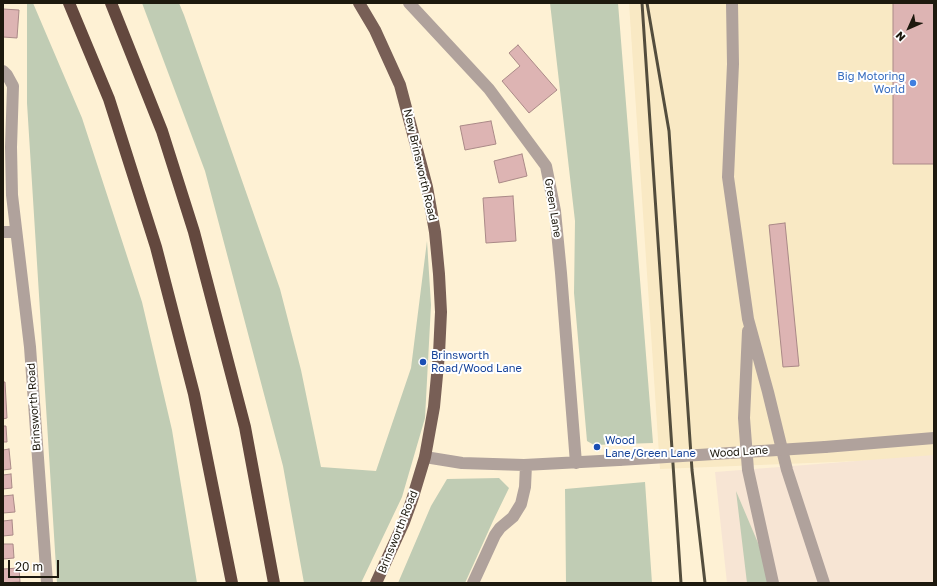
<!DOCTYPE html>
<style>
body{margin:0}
#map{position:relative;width:937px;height:586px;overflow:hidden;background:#fef1d4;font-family:"Golos Text",sans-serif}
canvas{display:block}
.frame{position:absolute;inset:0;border:4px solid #1d190e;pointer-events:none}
.north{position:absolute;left:889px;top:8px;width:40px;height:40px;-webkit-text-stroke:3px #fff;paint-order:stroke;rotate:225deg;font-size:11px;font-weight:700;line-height:16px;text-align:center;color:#1d190e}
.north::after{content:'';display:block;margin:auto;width:14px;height:18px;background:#1d190e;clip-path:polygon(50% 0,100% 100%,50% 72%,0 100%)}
.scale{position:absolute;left:8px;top:560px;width:51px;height:18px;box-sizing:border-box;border:2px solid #1d190e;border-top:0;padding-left:5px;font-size:12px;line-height:14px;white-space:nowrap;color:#1d190e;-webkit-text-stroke:3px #fff;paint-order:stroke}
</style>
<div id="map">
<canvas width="937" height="586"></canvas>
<div class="frame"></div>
<div class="north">N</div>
<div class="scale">20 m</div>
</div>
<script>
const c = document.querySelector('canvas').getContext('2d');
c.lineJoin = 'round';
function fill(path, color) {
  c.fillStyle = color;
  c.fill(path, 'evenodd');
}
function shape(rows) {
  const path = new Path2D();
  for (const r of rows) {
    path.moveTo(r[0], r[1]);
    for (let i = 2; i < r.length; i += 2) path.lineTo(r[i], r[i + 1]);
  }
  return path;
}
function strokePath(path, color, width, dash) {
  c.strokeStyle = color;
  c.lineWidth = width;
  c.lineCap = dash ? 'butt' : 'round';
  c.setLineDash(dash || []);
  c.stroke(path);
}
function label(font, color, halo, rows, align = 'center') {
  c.font = font + ' "Golos Text",sans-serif';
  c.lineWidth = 4;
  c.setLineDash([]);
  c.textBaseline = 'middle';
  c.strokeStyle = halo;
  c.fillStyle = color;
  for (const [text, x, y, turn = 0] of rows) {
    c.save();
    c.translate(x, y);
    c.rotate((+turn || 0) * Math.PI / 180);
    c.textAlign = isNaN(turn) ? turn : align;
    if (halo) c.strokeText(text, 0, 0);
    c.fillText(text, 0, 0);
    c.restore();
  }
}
fill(shape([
 [629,3,934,3,934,458,660,469]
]), '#f9e9c4');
fill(shape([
 [934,455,934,583,727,583,715,472]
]), '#f7e5d4');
fill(shape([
 [27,3,33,3,82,118,142,302,172,430,197,583,57,583,27,103],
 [142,3,179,3,184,15,280,289,301,370,321,467,376,471,411,368,427,241,431,305,425,418,402,497,361,583,304,583,283,466,205,171],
 [550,3,618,3,653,443,594,445,587,441,574,293,575,221],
 [499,478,509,488,493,521,465,583,398,583,431,506,447,479],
 [645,482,652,583,566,583,565,489],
 [736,491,775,583,747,583]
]), '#c0ccb4');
const building = shape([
 [893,3,934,3,934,164,893,164,893,3],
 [3,9,19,10,17,38,3,37,3,9],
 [518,45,557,90,529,113,502,81,520,66,509,53,518,45],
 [491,121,496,144,465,150,460,126,491,121],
 [522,154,527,176,499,183,494,161,522,154],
 [513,196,516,241,486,243,483,198,513,196],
 [785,223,799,366,783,367,769,225,785,223],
 [3,382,5,382,7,418,3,419,3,382],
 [3,426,6,426,7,442,3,442,3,426],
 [9,449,11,469,3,470,3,450,9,449],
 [11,474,12,488,3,489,3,475,11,474],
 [13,495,15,512,3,513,3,496,13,495],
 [12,520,13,535,3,536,3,521,12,520],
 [3,544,13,544,14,558,3,559,3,544],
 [19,568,20,582,3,583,3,569,19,568]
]);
fill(building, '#ddb4b3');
strokePath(building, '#aa8987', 1);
strokePath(shape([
 [409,3,489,89,546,166,555,211,561,273,576,463],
 [732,3,733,64,728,177,748,319,768,392,787,470,824,583],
 [3,71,7,75,13,86,11,147,12,195,30,347,47,583],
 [3,232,15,232],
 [748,331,744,418,748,470,773,583],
 [825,447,934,438],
 [425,457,462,463,524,465,619,460],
 [473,583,495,535,500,528,513,517,521,504,525,487,526,465]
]), '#b0a29c', 12);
strokePath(shape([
 [359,3,375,30,400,85,427,187,435,232,439,274,441,312,439,354,434,407,425,457,412,500,404,522,376,583]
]), '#785f56', 12);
strokePath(shape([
 [69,3,109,99,156,247,194,394,232,583],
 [111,3,162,131,194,232,245,427,274,583]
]), '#63483e', 12);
strokePath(shape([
 [642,3,681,583],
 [647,3,669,131,692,470,705,583]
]), '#534d3d', 3);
strokePath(shape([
 [619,460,825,447]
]), '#b0a29c', 12);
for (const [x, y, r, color] of [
 [913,83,4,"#3f7fe0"],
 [423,362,4,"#1a4fb4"],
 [597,447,4,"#1a4fb4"]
]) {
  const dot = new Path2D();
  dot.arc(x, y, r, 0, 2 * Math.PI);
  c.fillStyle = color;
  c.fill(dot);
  strokePath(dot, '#fff', 1.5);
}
label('11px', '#366cbe', '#fff', [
 ["Big Motoring",905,77],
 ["World",905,90]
], 'right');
label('11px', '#1d190e', '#fff', [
 ["New Brinsworth Road",420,165,77],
 ["Green Lane",553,208,81],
 ["Brinsworth Road",34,407,-94],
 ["Wood Lane",739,452,-4],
 ["Brinsworth Road",398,532,-68]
]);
label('11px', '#164399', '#fff', [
 ["Brinsworth",431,356],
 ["Road/Wood Lane",431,369],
 ["Wood",605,441],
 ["Lane/Green Lane",605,454]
], 'left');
</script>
